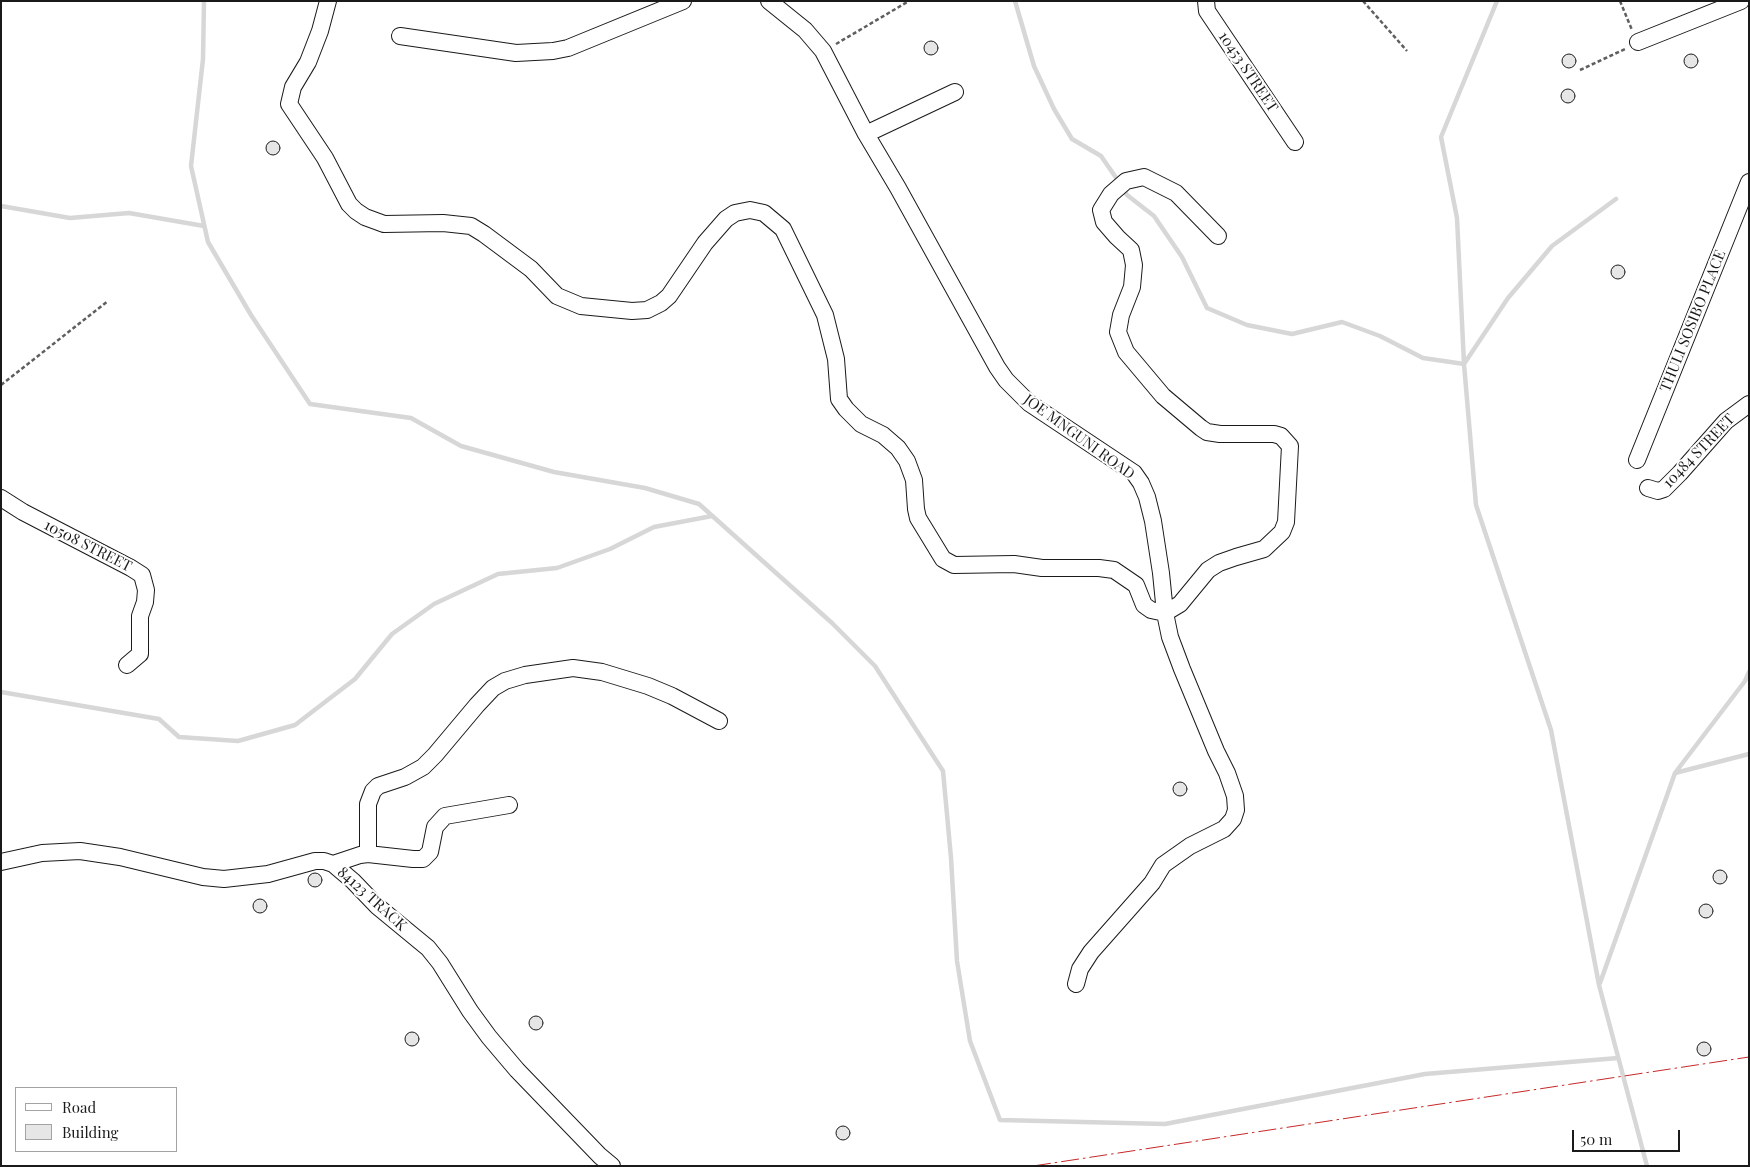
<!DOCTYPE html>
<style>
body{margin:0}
#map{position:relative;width:1750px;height:1167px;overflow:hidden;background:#fff;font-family:"Playfair Display",serif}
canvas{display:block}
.frame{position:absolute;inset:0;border:2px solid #1a1a1a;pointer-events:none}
.legend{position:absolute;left:15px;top:1087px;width:162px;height:65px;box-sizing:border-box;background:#fff;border:1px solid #a3a3a3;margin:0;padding:6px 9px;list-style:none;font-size:15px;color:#1a1a1a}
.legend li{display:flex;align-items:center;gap:10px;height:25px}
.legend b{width:25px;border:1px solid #a3a3a3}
.scale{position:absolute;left:1572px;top:1130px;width:108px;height:22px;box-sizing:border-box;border:2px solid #1a1a1a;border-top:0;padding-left:6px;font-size:15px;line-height:18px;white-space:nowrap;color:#1a1a1a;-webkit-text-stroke:4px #fff;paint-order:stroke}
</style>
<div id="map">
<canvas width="1750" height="1167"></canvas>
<div class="frame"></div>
<ul class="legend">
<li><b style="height:6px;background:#fff"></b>Road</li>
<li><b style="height:14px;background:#e6e6e6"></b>Building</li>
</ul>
<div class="scale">50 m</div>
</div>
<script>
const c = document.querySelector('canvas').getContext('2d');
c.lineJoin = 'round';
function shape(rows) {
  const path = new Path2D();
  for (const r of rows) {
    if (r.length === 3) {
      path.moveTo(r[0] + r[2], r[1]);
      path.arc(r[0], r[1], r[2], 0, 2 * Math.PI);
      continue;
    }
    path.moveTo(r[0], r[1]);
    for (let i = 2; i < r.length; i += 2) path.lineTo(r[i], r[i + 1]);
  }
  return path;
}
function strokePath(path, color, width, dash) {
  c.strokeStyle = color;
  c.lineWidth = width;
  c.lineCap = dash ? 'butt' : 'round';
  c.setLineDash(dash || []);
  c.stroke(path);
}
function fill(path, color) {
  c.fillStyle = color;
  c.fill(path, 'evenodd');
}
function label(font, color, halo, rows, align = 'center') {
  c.font = font + ' "Playfair Display",serif';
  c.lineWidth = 4;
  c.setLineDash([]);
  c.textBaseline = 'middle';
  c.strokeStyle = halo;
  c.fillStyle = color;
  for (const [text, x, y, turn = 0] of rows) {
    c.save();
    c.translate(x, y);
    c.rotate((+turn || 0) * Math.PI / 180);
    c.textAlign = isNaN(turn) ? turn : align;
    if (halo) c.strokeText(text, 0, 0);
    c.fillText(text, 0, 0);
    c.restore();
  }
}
strokePath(shape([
 [204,1,203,59,191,166,208,242,251,315,310,404,411,418,461,446,554,472,645,488,699,504,832,623,875,666,943,771,951,858,957,961,970,1041,1000,1120,1165,1124,1425,1074,1618,1058],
 [1015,1,1034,66,1054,109,1072,139,1101,156,1119,182],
 [1497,1,1441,137,1457,218,1464,364,1476,505,1551,730,1599,985,1647,1166],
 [1123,189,1127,195,1154,216,1182,257,1207,308,1247,325,1292,334,1342,322,1380,336,1423,358,1464,364,1508,298,1552,246,1616,199],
 [1,206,70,218,129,213,204,226],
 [1,692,159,719,179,737,238,741,295,725,355,679,392,634,434,604,498,574,557,568,610,549,654,527,712,516],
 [1675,773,1749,754],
 [1600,983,1675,773,1745,681,1749,672]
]), '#d7d7d7', 4.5);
const building = shape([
 [931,48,7],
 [1691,61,7],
 [1569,61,7],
 [1568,96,7],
 [273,148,7],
 [1618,272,7],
 [1180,789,7],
 [1720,877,7],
 [315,880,7],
 [260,906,7],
 [1706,911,7],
 [536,1023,7],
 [412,1039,7],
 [1704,1049,7],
 [843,1133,7]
]);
fill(building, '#e6e6e6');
strokePath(building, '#1a1a1a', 1);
const minor = shape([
 [328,1,320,31,308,62,293,87,289,104,325,158,349,204,356,211,365,217,384,224,443,223,471,226,484,234,531,269,557,296,581,306,632,311,647,310,661,303,669,296,705,243,726,219,735,213,750,210,764,213,783,229,825,315,836,359,839,399,846,409,861,424,883,435,898,448,907,461,914,480,916,509,918,518,943,559,954,565,1014,564,1042,568,1099,568,1114,570,1136,585,1144,605,1151,610,1165,613,1180,604,1208,570,1219,563,1236,557,1264,549,1282,532,1286,522,1290,446,1281,436,1274,434,1220,434,1207,432,1201,428,1163,396,1126,352,1118,332,1121,315,1132,287,1134,265,1131,250,1117,237,1104,222,1101,210,1111,194,1126,181,1144,177,1176,193,1218,236],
 [769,1,805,30,823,51,866,134,898,188,997,367,1006,380,1029,403,1134,473,1141,483,1147,497,1153,521,1161,573,1165,613,1170,637,1182,669,1216,751,1227,773,1235,796,1236,810,1233,819,1224,829,1190,846,1163,865,1152,883,1091,952,1080,969,1076,984],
 [1206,1,1207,11,1295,142],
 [400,36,516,53,553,51,568,48,683,1],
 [1638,42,1741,1],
 [866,134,955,92],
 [1637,460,1749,182],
 [1648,488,1658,491,1664,489,1680,473,1726,421,1749,404],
 [1,498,23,512,131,568,142,575,146,590,145,602,140,616,140,654,127,665],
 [368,854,368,804,373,791,378,786,405,777,423,767,435,755,477,705,493,688,505,681,525,675,573,668,602,672,648,686,672,696,719,721],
 [1,862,42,853,80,851,120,857,203,877,224,879,268,874,315,861,324,861,333,864,353,881,377,906,428,948,440,963,470,1011,489,1037,517,1070,600,1156,612,1166],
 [333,864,360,855,368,854,413,859,423,859,430,852,435,827,445,816,509,805]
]);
strokePath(minor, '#1a1a1a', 18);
strokePath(shape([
 [1363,1,1407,51],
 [1620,1,1632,30],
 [836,44,909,1],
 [1580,70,1625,49],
 [1,385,108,301]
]), '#5f5f5f', 2.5, [4, 2.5]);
strokePath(minor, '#fff', 16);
strokePath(shape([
 [1033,1166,1749,1057]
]), '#c62828', 1, [18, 4, 2.5, 4]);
label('15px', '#1a1a1a', '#fff', [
 ["10453 STREET",1248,72,56],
 ["THULI SOSIBO PLACE",1693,321,-68],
 ["JOE MNGUNI ROAD",1079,437,36],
 ["10484 STREET",1699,451,-46],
 ["10508 STREET",88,546,27],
 ["84123 TRACK",372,899,42]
]);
</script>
